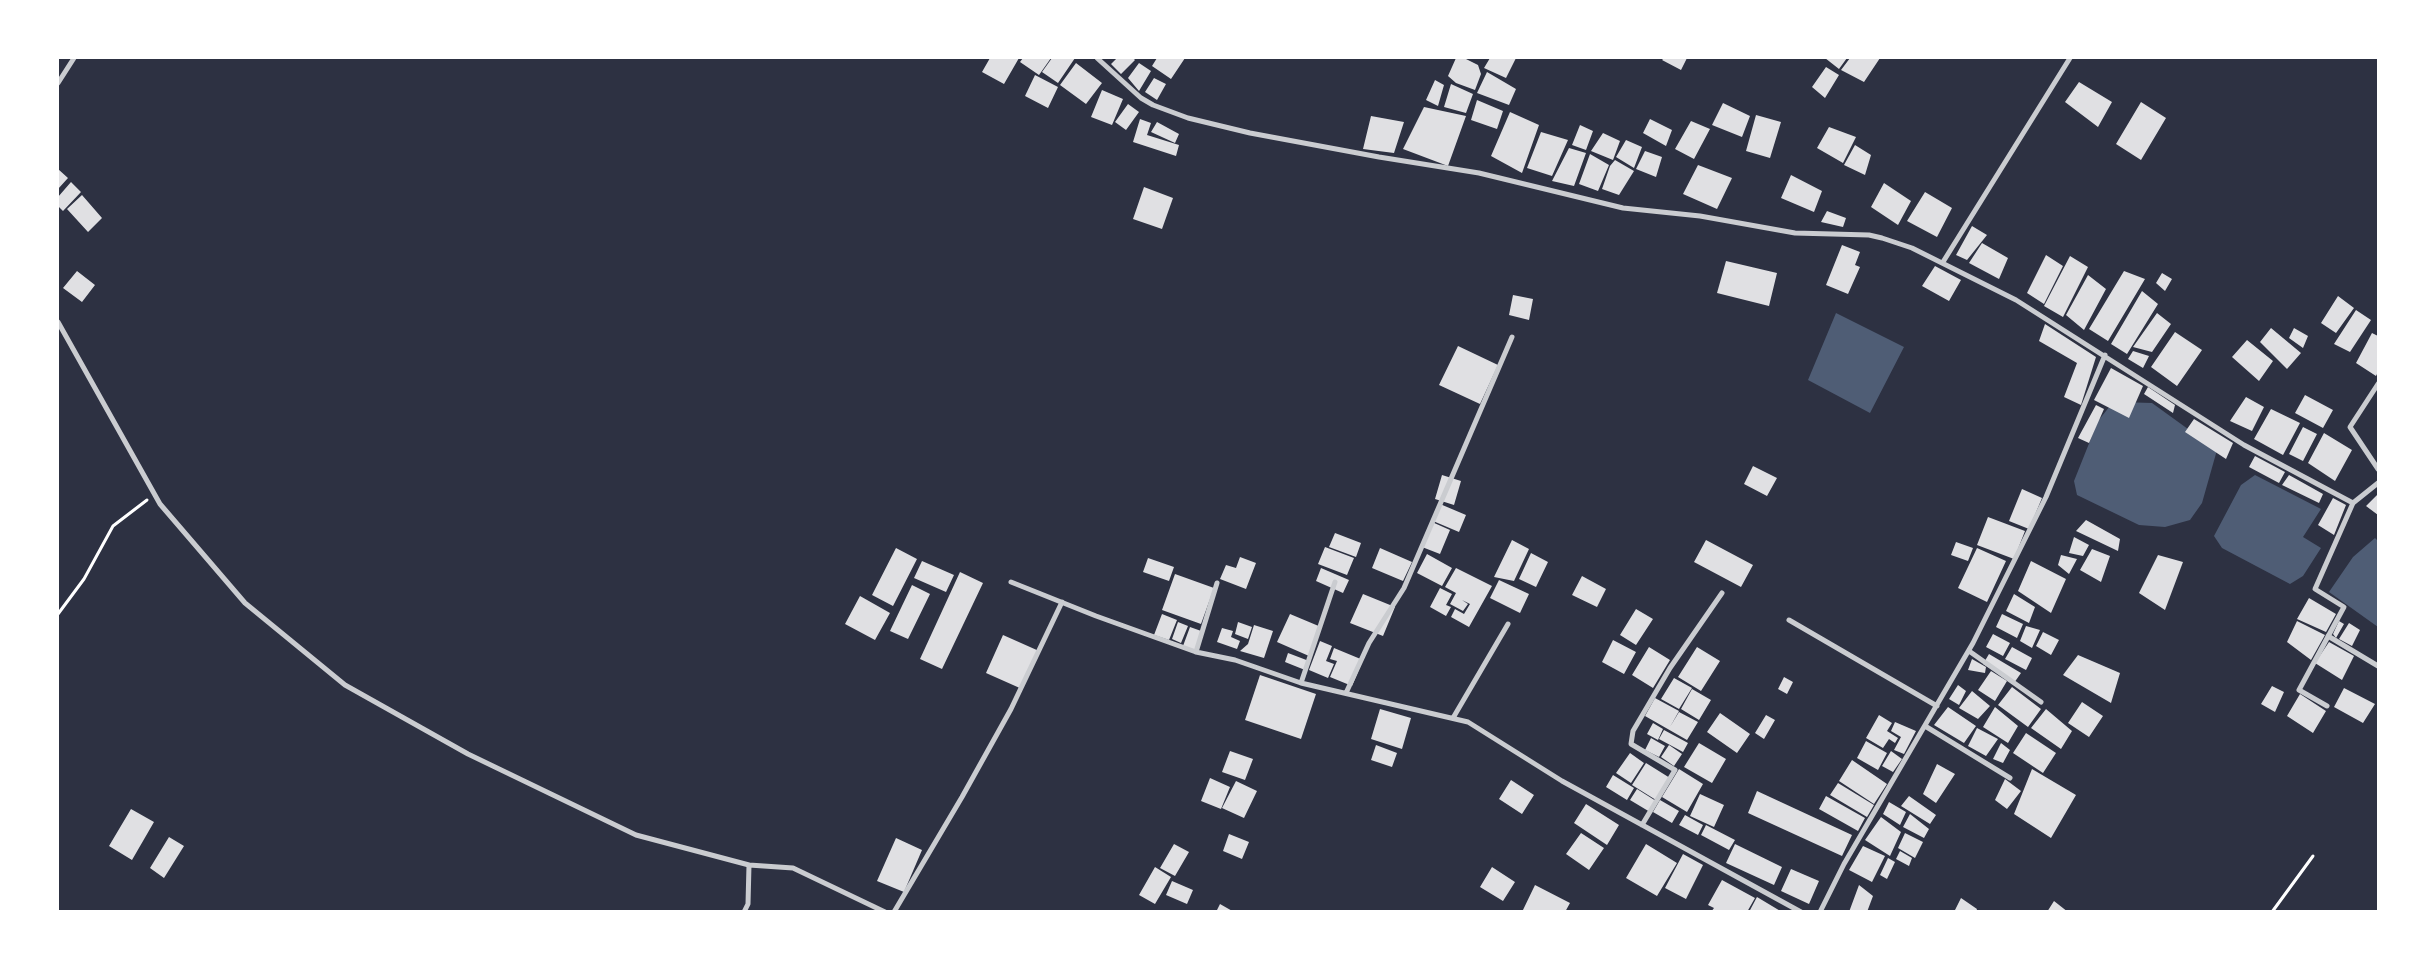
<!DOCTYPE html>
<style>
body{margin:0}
#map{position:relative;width:2436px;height:969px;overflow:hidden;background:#2d3142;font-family:"Space Grotesk",sans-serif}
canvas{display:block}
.frame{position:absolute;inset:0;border:59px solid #fff;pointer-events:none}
</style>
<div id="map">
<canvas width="2436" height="969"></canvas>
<div class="frame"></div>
</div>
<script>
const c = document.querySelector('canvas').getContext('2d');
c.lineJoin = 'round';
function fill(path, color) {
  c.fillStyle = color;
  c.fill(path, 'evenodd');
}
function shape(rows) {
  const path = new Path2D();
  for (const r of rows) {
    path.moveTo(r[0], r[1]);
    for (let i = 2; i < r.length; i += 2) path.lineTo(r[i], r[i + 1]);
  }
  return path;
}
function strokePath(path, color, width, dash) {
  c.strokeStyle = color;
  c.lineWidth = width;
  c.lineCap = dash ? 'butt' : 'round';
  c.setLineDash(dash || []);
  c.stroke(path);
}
fill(shape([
 [1836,313,1904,347,1870,413,1808,380],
 [2120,402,2152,403,2217,450,2202,503,2190,520,2165,527,2139,525,2077,495,2074,481,2098,421,2110,406],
 [2255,475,2321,509,2303,537,2321,548,2303,576,2290,584,2222,548,2214,536,2241,485],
 [2375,538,2378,541,2378,627,2329,592,2353,557]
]), '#4f5d75');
fill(shape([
 [990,58,1019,58,1004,84,982,72],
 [1023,58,1051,58,1039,75,1020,62],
 [1052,58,1075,58,1058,83,1042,72],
 [1117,58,1133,58,1135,60,1121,74,1111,64],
 [1157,58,1185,58,1171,79,1152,66],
 [1456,58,1464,58,1478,65,1481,74,1475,90,1456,83,1448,76],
 [1490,58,1516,58,1506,78,1484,68],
 [1664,58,1687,58,1681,70,1662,60],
 [1825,58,1847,58,1839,69],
 [1850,58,1880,58,1864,82,1841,70],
 [1076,63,1102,83,1086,104,1060,85],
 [1139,63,1151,71,1139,91,1128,78],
 [1826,67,1839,75,1825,98,1812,87],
 [1487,72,1516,89,1509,105,1477,93],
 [1035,75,1058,87,1048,108,1025,96],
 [1154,78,1166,84,1157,100,1145,92],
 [1435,80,1444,85,1438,106,1426,100],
 [2079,82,2112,102,2098,127,2065,102],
 [1451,84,1473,94,1466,113,1444,107],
 [1102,90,1123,99,1112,125,1091,117],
 [1477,100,1503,111,1497,129,1471,120],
 [2141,102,2166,118,2141,160,2116,144],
 [1723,103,1750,116,1742,137,1712,125],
 [1128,104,1139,112,1126,130,1115,122],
 [1424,107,1466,116,1448,166,1403,149],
 [1510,112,1539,125,1522,173,1491,156],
 [1756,115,1781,122,1770,158,1746,151],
 [1371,116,1404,122,1394,153,1363,149],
 [1140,119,1151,123,1147,135,1179,145,1176,156,1133,142],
 [1650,119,1672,130,1666,146,1643,133],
 [1691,121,1710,129,1694,159,1675,149],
 [1157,122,1179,134,1175,143,1151,132],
 [1580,125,1593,131,1586,150,1572,145],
 [1829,127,1856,137,1843,163,1817,148],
 [1541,132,1568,140,1552,176,1527,168],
 [1603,133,1620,141,1613,160,1591,151],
 [1626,140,1642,147,1634,168,1616,157],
 [1855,145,1871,155,1865,175,1844,165],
 [1569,148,1586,153,1574,186,1552,181],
 [1645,151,1662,157,1656,177,1636,169],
 [1590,154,1609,165,1598,191,1579,184],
 [1615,160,1634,171,1619,195,1602,189,1610,166],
 [1698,165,1732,178,1717,209,1683,194],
 [58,169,68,178,58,189],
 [1791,175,1822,191,1814,212,1781,198],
 [71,182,81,192,63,211,58,206,58,197],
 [1884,183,1911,201,1898,225,1871,207],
 [1144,187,1173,198,1162,229,1133,219],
 [1925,192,1952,208,1937,237,1907,221],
 [82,195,102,218,88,232,67,209],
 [1827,211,1846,218,1843,227,1821,222],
 [1972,226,1987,235,1967,260,1956,255],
 [1982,243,2008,258,1999,279,1969,263],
 [1842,245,1860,252,1855,265,1860,267,1848,294,1826,285],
 [2046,255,2063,266,2044,304,2027,293],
 [2070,256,2088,267,2063,317,2044,306],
 [1726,261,1777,273,1769,306,1717,293],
 [1935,266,1961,280,1949,301,1922,286],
 [77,271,95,285,82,302,63,288],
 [2124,271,2145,279,2108,341,2089,329],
 [2162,273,2172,279,2165,291,2156,283],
 [2088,275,2106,289,2084,330,2066,315],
 [2142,291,2158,304,2127,354,2111,344],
 [1513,295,1533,299,1529,320,1509,315],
 [2338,296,2354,308,2336,333,2321,323],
 [2356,310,2371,320,2350,352,2334,344],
 [2157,313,2171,324,2152,352,2133,347],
 [2045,324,2096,357,2081,405,2064,397,2077,363,2039,341],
 [2271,328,2301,353,2287,369,2260,342],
 [2294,328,2308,336,2303,348,2289,338],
 [2175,332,2202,350,2177,386,2151,367],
 [2372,333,2378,336,2378,372,2376,376,2356,363],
 [2247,340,2273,361,2259,381,2232,357],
 [1458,346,1498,365,1480,404,1439,385],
 [2133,351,2149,356,2143,368,2128,359],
 [2111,368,2143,386,2129,418,2094,400],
 [2148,387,2175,405,2173,413,2144,394],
 [2305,395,2333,410,2323,428,2295,413],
 [2246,397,2264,407,2252,431,2230,421],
 [2096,405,2104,409,2089,443,2078,438],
 [2271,409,2300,423,2283,455,2254,439],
 [2194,419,2233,443,2226,459,2185,432],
 [2303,427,2317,434,2303,461,2289,454],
 [2324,433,2352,450,2335,481,2308,463],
 [2255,456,2285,472,2279,483,2249,467],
 [1753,466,1777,478,1767,496,1744,484],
 [1442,475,1461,481,1454,505,1435,499],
 [2289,475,2323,494,2319,503,2282,485],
 [2022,489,2042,498,2029,529,2009,521],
 [2378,494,2378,515,2366,506],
 [2333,498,2346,505,2334,535,2318,525],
 [1440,504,1466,515,1459,532,1433,521],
 [1988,517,2025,531,2014,559,1977,545],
 [2086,520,2120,539,2118,551,2076,531],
 [1432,522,1450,530,1440,554,1422,547],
 [1335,533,1361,543,1356,557,1329,547],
 [2074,537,2089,545,2083,556,2069,553],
 [1512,540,1529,549,1514,581,1494,577],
 [1706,540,1753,565,1741,587,1694,562],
 [1956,542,1973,548,1968,561,1951,555],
 [1325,547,1354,558,1347,575,1318,564],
 [896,548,917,559,893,606,872,595],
 [1380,548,1412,562,1403,581,1372,568],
 [1977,548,2006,561,1987,602,1958,588],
 [2092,549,2110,556,2101,582,2080,570],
 [1531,553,1548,562,1536,587,1519,579],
 [1427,554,1452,568,1442,586,1417,573],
 [2061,555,2077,559,2069,574,2058,565],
 [2158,555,2183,562,2165,610,2139,593],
 [1240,557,1256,563,1246,589,1220,579,1226,565,1236,568],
 [1148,558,1174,567,1169,581,1143,572],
 [922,561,954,575,946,592,914,578],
 [2031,561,2066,579,2051,613,2018,591],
 [1321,568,1349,580,1343,593,1316,581],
 [1456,568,1492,586,1469,627,1451,617,1455,609,1464,614,1470,604,1462,600,1468,604,1463,611,1450,604,1456,593,1445,587],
 [960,572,983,583,942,669,920,659],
 [1175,574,1214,588,1201,624,1162,610],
 [1582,576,1606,589,1597,607,1572,595],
 [1499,580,1529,594,1520,613,1490,598],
 [912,585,930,594,908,639,890,631],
 [1440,588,1452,594,1446,605,1451,607,1446,616,1430,607],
 [1363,594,1395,607,1383,636,1350,623],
 [2014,594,2035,607,2029,623,2006,611],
 [860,596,890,613,875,640,845,624],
 [2309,598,2336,614,2326,632,2297,619],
 [1636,609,1653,619,1636,645,1620,635],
 [1162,614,1177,620,1169,640,1154,635],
 [1290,614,1321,627,1309,656,1277,642],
 [2002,614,2023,624,2017,638,1996,627],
 [2297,621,2325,635,2311,660,2287,642],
 [2339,621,2344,624,2336,638,2333,634],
 [1178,622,1188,626,1181,643,1172,639],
 [1238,622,1252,627,1248,639,1235,634],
 [2349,623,2360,630,2352,646,2339,639],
 [1254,625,1273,631,1264,658,1240,651,1248,644],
 [2026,626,2040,630,2032,648,2020,641],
 [1190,627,1204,632,1196,652,1183,646],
 [1222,628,1233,631,1231,637,1240,641,1237,649,1217,642],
 [2043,632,2059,640,2051,655,2036,646],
 [1993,634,2010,643,2003,656,1986,647],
 [1003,635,1039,651,1022,689,986,673],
 [1613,640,1636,652,1624,674,1602,662],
 [1320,641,1332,646,1326,661,1334,664,1328,678,1309,670],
 [2329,642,2354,656,2342,680,2315,663],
 [1649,647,1670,660,1653,688,1632,675],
 [1697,647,1720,661,1701,691,1678,677],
 [2012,647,2032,658,2026,670,2005,659],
 [1334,648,1363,660,1352,686,1330,677,1337,661,1330,659],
 [1288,653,1309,661,1305,670,1285,662],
 [1989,654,2021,673,2014,683,1983,664],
 [2078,655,2120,673,2111,703,2063,675],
 [1972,659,1986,667,1985,673,1968,670],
 [1991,671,2007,681,1995,701,1978,690],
 [1260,675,1316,694,1301,739,1245,720],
 [1784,677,1793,682,1787,694,1778,689],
 [1674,678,1692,688,1679,709,1661,699],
 [1958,685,1966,691,1959,705,1949,699],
 [2272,686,2284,692,2275,712,2261,704],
 [2012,687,2041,709,2028,727,1998,705],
 [2344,688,2375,704,2363,723,2334,707],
 [1692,689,1711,700,1699,720,1681,709],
 [1972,691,1990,706,1978,719,1959,708],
 [2300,694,2326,711,2313,733,2287,716],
 [1655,698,1679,711,1670,727,1679,712,1698,722,1687,740,1645,716],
 [2082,702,2103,716,2089,737,2068,723],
 [1948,707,1976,726,1964,743,1934,725],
 [1995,707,2018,726,2008,743,1983,727],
 [1380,709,1411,718,1402,749,1371,739],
 [2046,709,2072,731,2061,749,2031,728],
 [1720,713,1750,734,1737,753,1707,732],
 [1766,715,1775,720,1764,739,1755,733],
 [1879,715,1892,723,1887,731,1898,738,1895,743,1889,739,1883,748,1866,738],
 [1895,722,1916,731,1904,754,1894,750,1901,737,1891,731],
 [1653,723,1663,729,1658,740,1647,734],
 [1977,728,1998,739,1986,756,1968,746],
 [1664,730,1688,743,1683,752,1659,739],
 [2026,733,2056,753,2043,773,2013,753],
 [1651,738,1665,746,1659,757,1645,750],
 [1866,741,1887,753,1878,770,1857,758],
 [1699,743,1726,759,1712,783,1684,767],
 [2001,743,2010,750,2003,763,1993,759],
 [1376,745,1397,753,1392,767,1371,760],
 [1669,745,1682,754,1674,766,1661,757],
 [1230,751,1253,759,1245,780,1222,772],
 [1891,751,1902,759,1893,772,1882,766],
 [1630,753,1644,763,1631,783,1616,773],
 [1852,760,1887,784,1874,804,1839,781],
 [1646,763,1670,778,1656,800,1632,785],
 [1937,764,1955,774,1936,803,1923,794],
 [1679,769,1703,784,1687,812,1662,797],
 [2032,769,2076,795,2051,838,2014,814],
 [1613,775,1634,788,1627,800,1606,787],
 [1210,778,1230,787,1221,809,1201,801],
 [2005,779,2021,791,2007,809,1995,800],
 [1511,780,1534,795,1522,814,1499,799],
 [1236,781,1257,791,1244,818,1222,808],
 [1838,783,1874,805,1867,817,1830,795],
 [1637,789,1656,801,1650,812,1630,800],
 [1757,791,1852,835,1842,856,1748,813],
 [1700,794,1724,805,1714,827,1690,816],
 [1826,796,1865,818,1858,831,1819,809],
 [1909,796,1936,815,1930,824,1901,806],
 [1660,800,1679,811,1672,823,1653,812],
 [1889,802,1906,812,1900,825,1883,814],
 [1586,804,1619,825,1607,845,1574,823],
 [131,809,154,822,132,860,109,846],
 [1910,814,1929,829,1924,838,1903,827],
 [1685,815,1703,825,1698,835,1679,825],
 [1881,817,1901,832,1890,856,1865,840],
 [1706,825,1735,840,1729,850,1701,835],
 [1581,833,1604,848,1589,870,1566,854],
 [1905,833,1923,842,1915,858,1898,848],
 [1229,834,1249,842,1242,859,1223,851],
 [169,837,184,846,164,878,150,868],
 [896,838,922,850,904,892,877,881],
 [1174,844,1189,852,1175,876,1160,868],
 [1646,844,1677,863,1657,896,1626,878],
 [1735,844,1782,867,1774,885,1726,863],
 [1863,846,1885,856,1872,882,1849,870],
 [1900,851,1912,858,1909,866,1896,859],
 [1683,854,1703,865,1686,899,1665,888],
 [1888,858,1895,862,1887,879,1880,875],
 [1155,867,1171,877,1155,904,1139,895],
 [1492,867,1515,882,1503,901,1480,887],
 [1791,869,1819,881,1809,904,1781,891],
 [1722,880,1755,898,1747,912,1711,912,1714,908,1708,905],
 [1172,881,1193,890,1187,904,1166,895],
 [1535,885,1570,903,1565,912,1522,912],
 [1859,885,1873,896,1867,912,1849,912],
 [1757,897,1782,912,1749,912],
 [1961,898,1977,909,1976,912,1954,912],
 [2054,901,2068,912,2047,912],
 [1220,904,1234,912,1216,912]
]), '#e0e0e3');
strokePath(shape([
 [58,614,84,579,113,526,147,500],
 [2272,912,2313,856]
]), '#fff', 3);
strokePath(shape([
 [1097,58,1141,98,1153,105,1188,118,1250,133,1379,157,1479,173,1623,208,1700,216,1795,233,1869,235,1882,238,1912,248,2016,300,2244,445,2353,503,2378,483],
 [58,83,74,58],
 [1943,262,2070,58],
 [58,322,160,504,245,603,345,685,468,754,636,835,749,865],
 [2378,384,2350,427,2378,469],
 [1011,582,1096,616,1196,652,1235,660,1301,683,1468,722,1562,781,1801,912],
 [1789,620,1937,706],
 [2328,636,2378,666],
 [1969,651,2041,702],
 [1196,652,1217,583],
 [1301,683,1335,582],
 [1346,693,1369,643,1404,588,1512,337],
 [2327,706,2299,690,2344,607,2315,589,2353,503],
 [1453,718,1508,624],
 [1925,726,2010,778],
 [1642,825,1675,770,1631,744,1633,731,1670,668,1722,593],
 [744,912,748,904,749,865,793,868,885,912],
 [894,912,962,797,1011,709,1062,602],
 [1820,912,1844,864,1973,643,2046,497,2105,355]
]), '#caccd0', 5);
</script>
